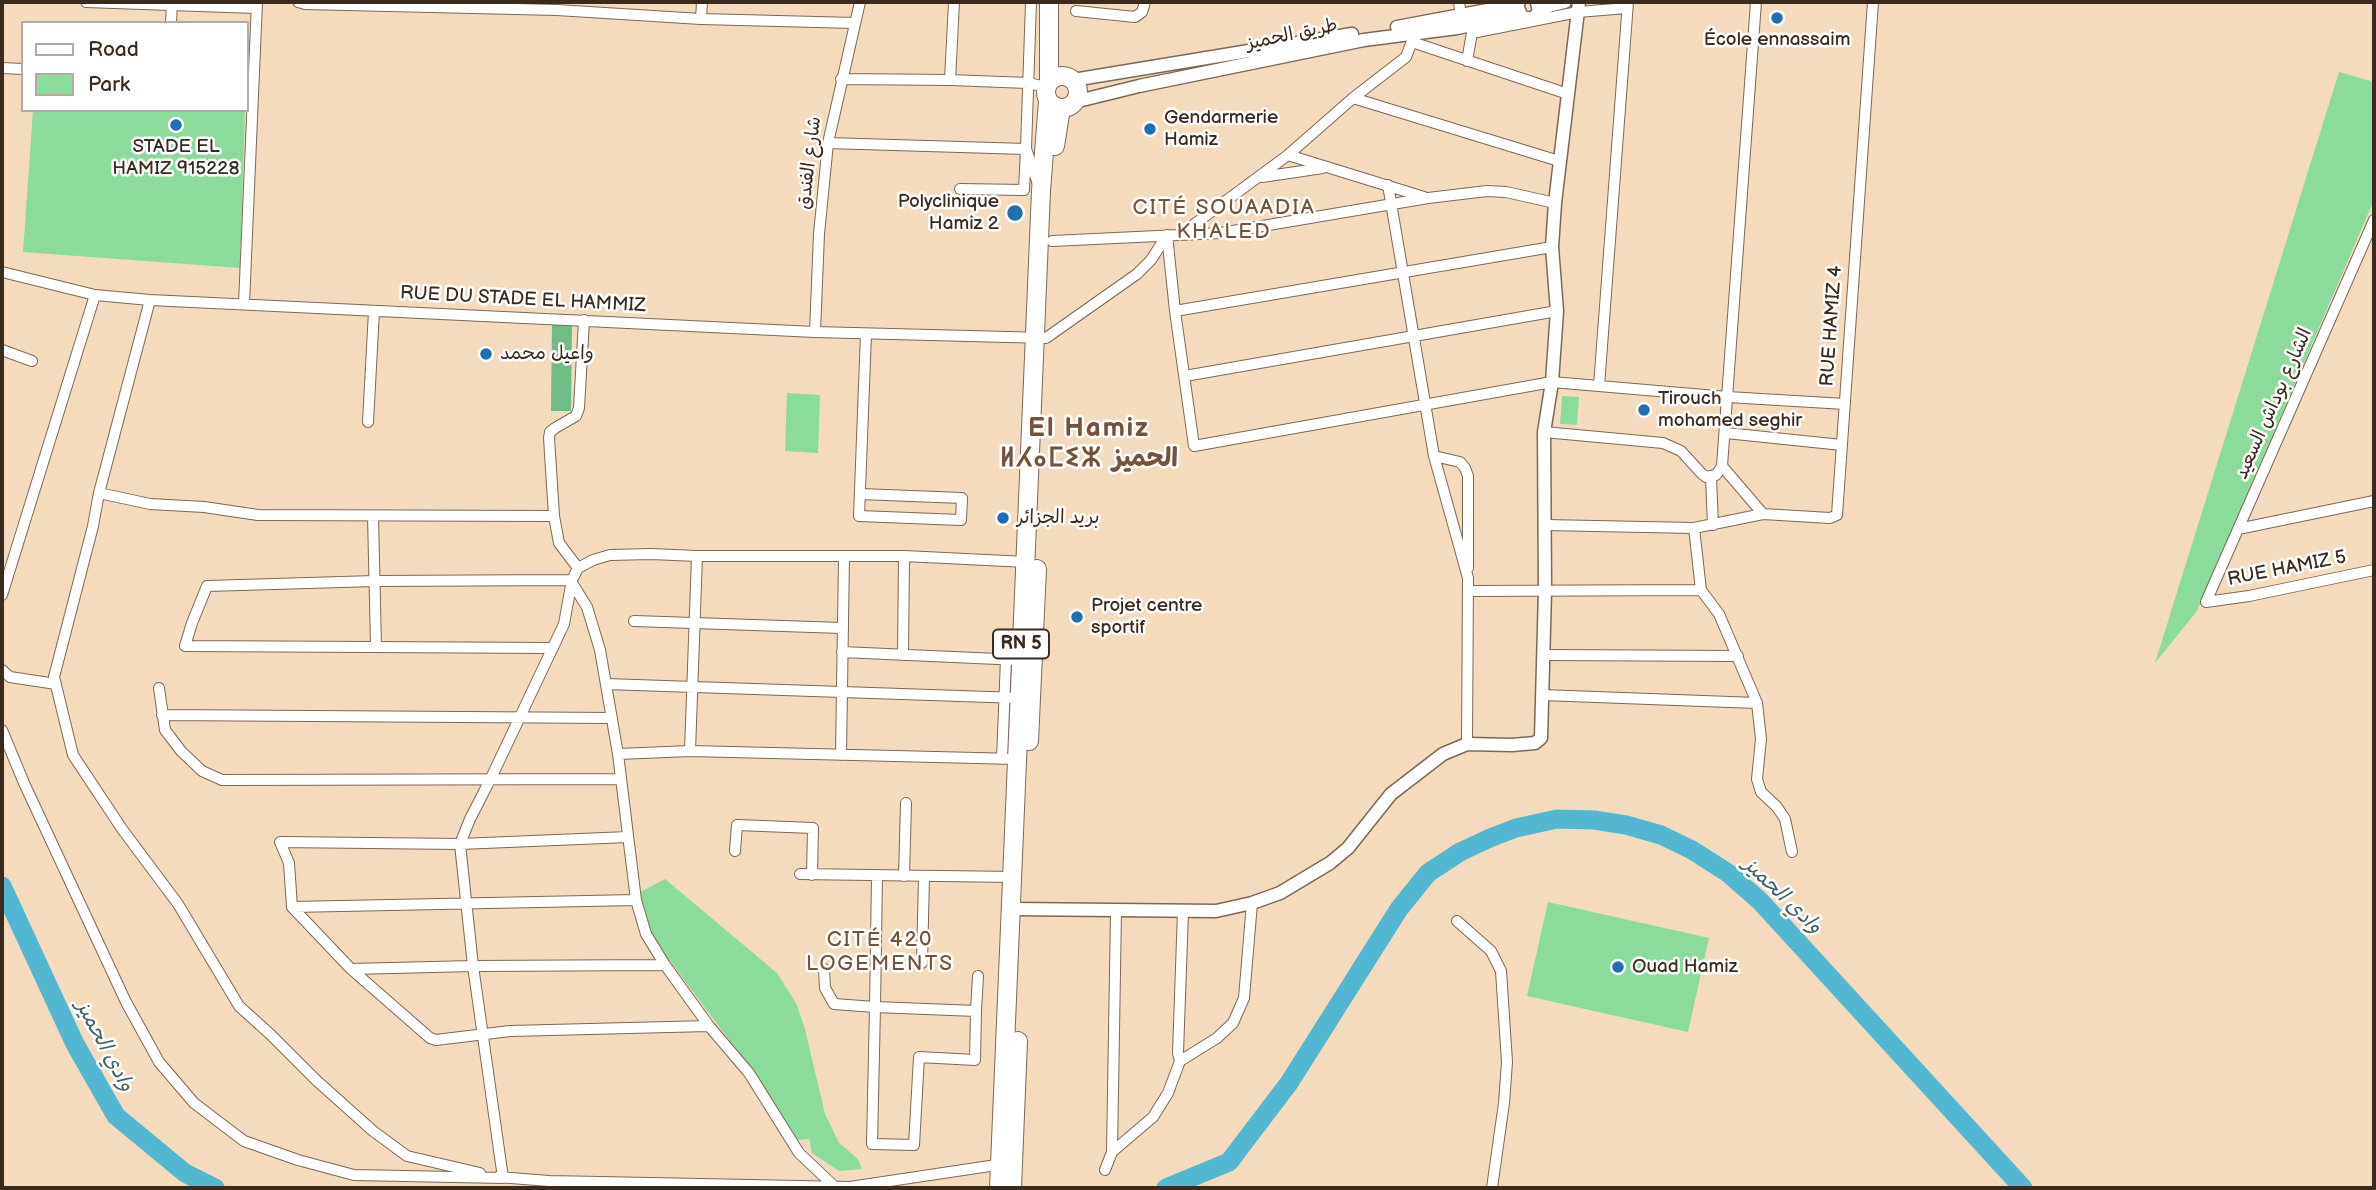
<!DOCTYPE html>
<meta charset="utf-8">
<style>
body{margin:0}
#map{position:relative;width:2376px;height:1190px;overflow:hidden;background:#f4dbbe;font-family:"Balsamiq Sans",sans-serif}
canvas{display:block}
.frame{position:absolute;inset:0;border:4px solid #3b2a1e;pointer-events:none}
.legend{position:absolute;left:21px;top:21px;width:228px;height:91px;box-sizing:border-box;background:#fff;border:2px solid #b1aaa5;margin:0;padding:9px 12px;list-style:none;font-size:21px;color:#3b2a1e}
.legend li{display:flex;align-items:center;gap:14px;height:35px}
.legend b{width:35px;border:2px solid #b1aaa5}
</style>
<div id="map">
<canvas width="2376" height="1190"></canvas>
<div class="frame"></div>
<ul class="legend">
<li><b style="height:9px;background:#fff"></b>Road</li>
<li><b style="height:19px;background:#8bdc9c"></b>Park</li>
</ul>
</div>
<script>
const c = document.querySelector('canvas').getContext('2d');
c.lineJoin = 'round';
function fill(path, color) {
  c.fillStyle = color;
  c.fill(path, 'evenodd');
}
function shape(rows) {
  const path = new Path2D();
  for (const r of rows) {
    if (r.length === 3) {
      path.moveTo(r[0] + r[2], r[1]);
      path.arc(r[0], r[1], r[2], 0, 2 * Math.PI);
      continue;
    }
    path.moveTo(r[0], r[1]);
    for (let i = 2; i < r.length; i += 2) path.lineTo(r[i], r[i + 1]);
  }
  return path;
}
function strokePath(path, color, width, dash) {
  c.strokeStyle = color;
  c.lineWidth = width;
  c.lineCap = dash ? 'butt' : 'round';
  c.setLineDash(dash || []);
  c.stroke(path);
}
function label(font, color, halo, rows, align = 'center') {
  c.font = font + ' "Balsamiq Sans","Playpen Sans Arabic","Noto Sans Tifinagh",sans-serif';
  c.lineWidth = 5;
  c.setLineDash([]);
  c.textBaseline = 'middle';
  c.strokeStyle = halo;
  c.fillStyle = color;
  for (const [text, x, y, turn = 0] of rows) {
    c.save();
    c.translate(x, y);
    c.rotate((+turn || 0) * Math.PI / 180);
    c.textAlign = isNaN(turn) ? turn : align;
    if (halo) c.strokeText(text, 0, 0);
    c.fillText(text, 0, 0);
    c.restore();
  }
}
fill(shape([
 [2339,72,2374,82,2374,200,2197,611,2155,663],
 [33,110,245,110,240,268,23,252],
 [787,393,820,395,818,453,785,451],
 [1562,396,1579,397,1577,425,1560,424],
 [665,879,777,973,796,1003,805,1029,825,1114,839,1143,858,1159,862,1169,839,1171,812,1153,809,1139,798,1140,750,1068,652,937,640,892],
 [1548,902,1709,938,1688,1032,1527,996]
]), '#8bdc9c');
fill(shape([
 [552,324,572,324,571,411,551,411]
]), '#70bc84');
strokePath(shape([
 [2,886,75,1044,116,1116,185,1173,215,1188],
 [1166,1188,1229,1162,1289,1083,1399,909,1428,873,1460,852,1490,838,1516,828,1557,819,1594,820,1626,825,1661,835,1692,850,1728,873,1760,901,2023,1188]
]), '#54b7d2', 19);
const street = shape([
 [86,2,256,8],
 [298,2,305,4,557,10,701,19,855,23],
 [1031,2,1026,149,1037,181],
 [1459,2,1461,16],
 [1076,11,1135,17,1142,12,1145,2],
 [701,19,702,2],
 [171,23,172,2],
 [1472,33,1578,12,1627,8],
 [1412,42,1568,94],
 [1467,61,1473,27],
 [2,68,23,69],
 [841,79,950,80,1028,83,1046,87],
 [950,80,954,2],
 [1353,98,1559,161],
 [828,143,1026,149,1024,190,960,189],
 [1288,155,1424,197],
 [1262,177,1323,168],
 [1388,185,1434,456,1468,578,1467,744],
 [1181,234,1288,155,1353,98,1406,57,1415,33],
 [1167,235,1175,311,1194,446,1552,382,1728,397,1845,404],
 [1052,241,1221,233,1428,198,1487,191,1506,192,1555,203],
 [2,272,95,295,150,300,815,332,1046,338,1137,274,1151,260,1167,235],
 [150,300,99,493,93,526,54,677,73,755,122,829,178,904,239,1006,271,1035,316,1080,373,1131,407,1156,480,1173],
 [244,304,257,2],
 [1175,311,1552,247],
 [815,332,819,234,828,143,860,2],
 [2,350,32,361],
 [1185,376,1557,311],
 [1599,386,1628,2],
 [368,422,374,311],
 [1544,432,1663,443,1681,451,1702,474,1706,477,1716,475,1722,466,1756,2],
 [1726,433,1842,445],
 [1434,456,1460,462,1465,468,1468,476,1468,568],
 [1722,466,1763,514,1830,518,1837,515,1873,2],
 [1711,477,1713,525],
 [99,493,150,504,204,507,258,515,554,516],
 [860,494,962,498,961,520,859,516,866,334],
 [373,516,376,646],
 [1545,525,1694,528,1701,590,1719,614,1757,703,1761,739,1757,779,1761,792,1777,807,1785,819,1792,852],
 [1694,528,1763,514],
 [2238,529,2374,501],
 [697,556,690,751,1017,759],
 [578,568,559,543,554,516,549,438,550,432,555,428,576,416,579,408,584,320],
 [572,583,587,607,600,650,618,754,636,900,646,934,665,965,709,1026,749,1073,799,1153,834,1186],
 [1469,591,1701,590],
 [2,595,95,295],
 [2206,602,2374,220],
 [2206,602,2249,596,2374,570],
 [634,621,842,628],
 [553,648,185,646,192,623,207,586,375,581,572,580],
 [842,652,1020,660],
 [903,655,904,556],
 [1543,655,1738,656],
 [2,670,10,677,56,684],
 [606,684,1019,698],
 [159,688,165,730,181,751,202,771,222,780,621,779],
 [1542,695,1757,703],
 [162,715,612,718],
 [2,730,24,783,126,1002,159,1062,194,1103,244,1141,298,1160,354,1175,503,1178,473,966,460,844,470,819,491,778,564,624,572,580,578,568,593,560,610,555,651,554,697,556,904,556,1027,562],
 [618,754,690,751],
 [841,755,844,556],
 [1002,759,1006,659],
 [628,837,460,844,280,842,289,863,292,907,351,969,430,1038,436,1040,510,1031,709,1026],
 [735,851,737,825,813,828,812,875],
 [800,874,1013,877],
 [904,876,906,803],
 [292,907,636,900],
 [1457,921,1491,951,1501,971,1507,1062,1504,1103,1492,1188],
 [922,963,924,876],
 [351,969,473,966,665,965],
 [824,969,825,988,834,1004,875,1007,976,1011,975,1060,919,1057,914,1145,872,1144,875,1007,877,876],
 [976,1011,978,976],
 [1180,1061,1217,1038,1233,1023,1244,998,1252,903],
 [1112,1152,1153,1117,1168,1093,1180,1061,1178,1053,1183,911],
 [1105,1170,1112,1152,1116,911],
 [498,1177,549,1181,850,1187,1003,1164]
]);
const secondary = shape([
 [1518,8,1522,17,1532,19,1539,12,1537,2],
 [1539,12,1549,6,1565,2],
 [1397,27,1509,6,1519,2],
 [1073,80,1352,34],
 [1074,102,1139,86,1364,40,1457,28,1520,15],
 [1012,909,1216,911,1252,903,1280,893,1330,863,1348,848,1391,794,1443,754,1467,744,1512,745,1535,743,1541,738,1545,591,1544,432,1552,382,1557,311,1552,247,1555,203,1579,2]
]);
const highway = shape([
 [1062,92,16],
 [1049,82,1049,2],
 [1055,146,1061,108],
 [1029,741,1037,569],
 [999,1188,1041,191,1048,101],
 [1012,1188,1018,1041]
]);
strokePath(street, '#7c6856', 12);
strokePath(secondary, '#7c6856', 15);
strokePath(highway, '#7c6856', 20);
strokePath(street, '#fff', 10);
strokePath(secondary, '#fff', 12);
strokePath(highway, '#fff', 18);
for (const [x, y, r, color] of [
 [1777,18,7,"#1f6fb2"],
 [176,125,7,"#1f6fb2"],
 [1150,129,7,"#1f6fb2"],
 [1015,213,9,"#1f6fb2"],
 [486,354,7,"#1f6fb2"],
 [1644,410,7,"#1f6fb2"],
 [1003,518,7,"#1f6fb2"],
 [1077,617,7,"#1f6fb2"],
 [1618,967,7,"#1f6fb2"]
]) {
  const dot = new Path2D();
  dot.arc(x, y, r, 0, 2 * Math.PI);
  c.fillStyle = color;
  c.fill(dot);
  strokePath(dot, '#fff', 2.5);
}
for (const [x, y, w] of [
 [1021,644,56]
]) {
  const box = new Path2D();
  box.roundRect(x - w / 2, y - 14.5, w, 29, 5);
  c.fillStyle = '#fff';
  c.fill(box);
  strokePath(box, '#3b2a1e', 2);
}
label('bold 18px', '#3b2a1e', null, [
 ["RN 5",1021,644]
]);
label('19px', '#3b2a1e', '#fff', [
 ["طريق الحميز",1292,35,-12],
 ["شارع الفندق",810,163,-83],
 ["RUE DU STADE EL HAMMIZ",523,300,3],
 ["RUE HAMIZ 4",1832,326,-86],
 ["الشارع بوداش السعيد",2274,404,-66],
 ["RUE HAMIZ 5",2287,569,-11]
]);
label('19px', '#3b2a1e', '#fff', [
 ["École ennassaim",1777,40,"center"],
 ["Gendarmerie",1164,118],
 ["Hamiz",1164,140],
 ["STADE EL",176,147,"center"],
 ["HAMIZ 915228",176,169,"center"],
 ["Polyclinique",999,202,"right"],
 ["Hamiz 2",999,224,"right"],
 ["واعيل محمد",500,354],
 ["Tirouch",1658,399],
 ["mohamed seghir",1658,421],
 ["بريد الجزائر",1017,518],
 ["Projet centre",1091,606],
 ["sportif",1091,628],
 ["Ouad Hamiz",1632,967]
], 'left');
c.letterSpacing = '2px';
label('21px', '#765338', '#fff', [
 ["CITÉ SOUAADIA",1224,209],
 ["KHALED",1224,233],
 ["CITÉ 420",880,941],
 ["LOGEMENTS",880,965]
]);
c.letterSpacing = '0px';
label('italic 21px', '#456266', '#fff', [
 ["وادي الحميز",1782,896,44],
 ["وادي الحميز",104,1046,62]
]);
c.letterSpacing = '2px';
label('bold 26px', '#765338', '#fff', [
 ["El Hamiz",1089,429],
 ["ⵍⵃⴰⵎⵉⵣ الحميز",1089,459]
]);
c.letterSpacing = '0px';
</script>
